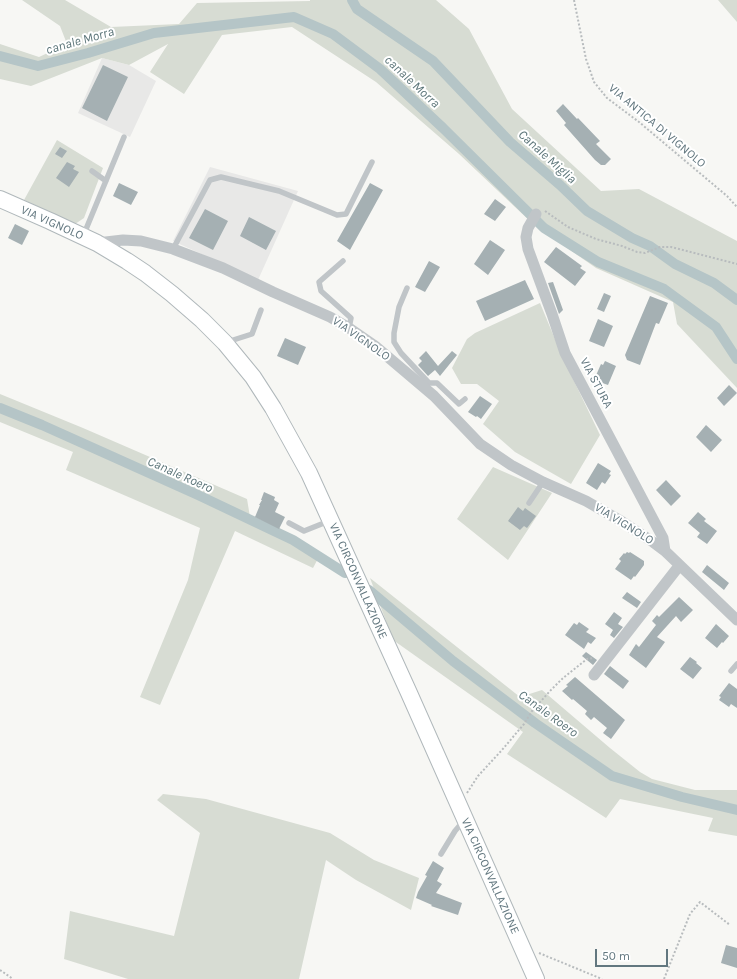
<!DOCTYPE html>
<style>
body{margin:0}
#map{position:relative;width:737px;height:979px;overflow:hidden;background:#f7f7f4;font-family:Karla,sans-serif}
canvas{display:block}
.scale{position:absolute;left:595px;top:949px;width:73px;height:18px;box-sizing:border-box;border:2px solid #62777f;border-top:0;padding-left:5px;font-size:12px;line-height:14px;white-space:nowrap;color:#62777f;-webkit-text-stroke:3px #fff;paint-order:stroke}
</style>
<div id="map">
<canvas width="737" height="979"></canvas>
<div class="scale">50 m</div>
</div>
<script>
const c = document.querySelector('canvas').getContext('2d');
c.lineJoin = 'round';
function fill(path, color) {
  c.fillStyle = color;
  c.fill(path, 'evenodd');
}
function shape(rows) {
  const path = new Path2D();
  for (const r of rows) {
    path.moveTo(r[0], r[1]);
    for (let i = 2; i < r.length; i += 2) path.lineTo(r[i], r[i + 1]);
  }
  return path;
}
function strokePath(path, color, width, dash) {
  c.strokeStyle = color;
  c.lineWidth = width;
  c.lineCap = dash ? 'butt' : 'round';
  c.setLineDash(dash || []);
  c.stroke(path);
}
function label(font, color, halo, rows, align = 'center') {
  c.font = font + ' Karla,sans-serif';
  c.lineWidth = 4;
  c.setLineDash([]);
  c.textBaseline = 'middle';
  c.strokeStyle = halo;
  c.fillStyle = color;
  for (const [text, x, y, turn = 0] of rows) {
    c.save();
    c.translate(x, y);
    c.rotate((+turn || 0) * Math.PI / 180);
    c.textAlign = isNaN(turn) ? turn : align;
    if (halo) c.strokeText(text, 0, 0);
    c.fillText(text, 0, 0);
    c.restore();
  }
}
fill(shape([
 [102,58,129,65,156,81,130,137,78,113],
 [210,167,298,191,258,280,173,241]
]), '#e8e8e7');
fill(shape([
 [22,0,65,0,111,27,179,24,197,3,310,1,310,0,436,0,469,29,512,109,601,191,639,189,737,241,737,388,677,324,673,302,596,268,534,225,459,154,376,82,292,27,222,35,184,94,150,72,168,44,129,65,102,58,31,86,0,79,0,44,39,57,67,44,60,26],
 [718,0,737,0,737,22],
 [57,140,103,168,84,218,75,224,24,200],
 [540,303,562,356,600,435,571,484,515,452,483,424,499,401,477,384,461,384,452,368,467,339,475,333],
 [0,394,83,428,247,499,250,517,284,533,293,536,321,553,313,568,235,531,160,705,140,697,188,580,200,528,66,470,73,452,0,422],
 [493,467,552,493,508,560,457,519],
 [370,578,520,697,542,690,610,748,640,772,652,779,695,790,737,790,737,836,708,831,713,818,620,799,606,818,507,754,523,732,393,640],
 [163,794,206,799,330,833,374,860,419,878,411,910,356,880,326,860,299,979,128,979,64,959,70,911,174,936,200,833,157,800]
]), '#d7dcd3');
strokePath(shape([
 [352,0,357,9,433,61,510,142,560,185,587,211,632,238,650,246,675,264,714,283,737,300],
 [0,56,38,66,88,53,154,33,294,17,333,34,380,69,443,128,544,228,598,262,664,289,716,327,737,359],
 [0,408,42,425,198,495,293,540,345,573],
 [369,590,453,661,535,723,612,776,682,797,737,810]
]), '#b5c5c7', 10);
fill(shape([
 [103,65,128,77,107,121,82,108],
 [563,104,577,119,578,118,600,141,596,144,611,159,605,165,601,165,595,160,564,125,566,123,556,111],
 [60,147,67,151,62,158,55,154],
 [67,162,75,166,73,169,79,172,69,187,56,178],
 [119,183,138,192,131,205,113,196],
 [370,183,383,190,350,250,337,241],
 [495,199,506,207,495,221,484,214],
 [205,209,228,221,213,250,189,238],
 [249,217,276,231,266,250,240,236],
 [15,224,29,231,22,245,8,238],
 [490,240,505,250,488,275,474,264],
 [556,247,582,266,580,268,586,272,575,286,544,262],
 [429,261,440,267,425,292,415,287],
 [525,280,534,299,485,321,476,301],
 [553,282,563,310,559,314,548,283],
 [604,293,611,296,604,312,597,309],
 [650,296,668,303,659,324,656,323,640,365,627,360,625,355],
 [598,319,613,326,604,347,589,341],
 [285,338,306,347,298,365,277,356],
 [426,351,438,366,452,351,457,355,440,376,435,370,428,376,418,365,422,361,419,358],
 [605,361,616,366,608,385,594,380,601,364,603,365],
 [729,385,737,393,724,406,717,398],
 [480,396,492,404,481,419,477,416,476,417,468,412],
 [706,425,722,440,711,452,696,437],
 [598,463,611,471,609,474,611,475,605,484,602,482,597,490,586,483],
 [666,480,681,496,671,506,656,490],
 [264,492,275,497,274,500,279,503,275,512,285,517,279,529,255,517,260,505,259,505,262,500,261,500],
 [518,507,523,511,525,508,536,516,527,528,524,526,520,530,508,521],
 [698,512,706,519,704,521,717,531,707,544,697,537,700,533,688,523],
 [627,552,629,553,630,552,644,561,644,565,635,577,634,576,631,580,615,569,621,561,619,559,624,553,625,554],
 [707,565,729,583,724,590,702,572],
 [627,592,641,602,637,608,622,598],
 [679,597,693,610,681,622,676,616,657,637,665,642,646,668,629,655,636,644,639,647,656,625,652,621,657,615,659,617],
 [614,612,622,618,618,624,623,627,614,638,610,635,613,630,605,624],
 [579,622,589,629,586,632,596,638,591,644,588,642,584,649,565,635,574,623,577,625],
 [716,624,729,636,723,643,722,642,717,648,705,638],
 [586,652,597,660,593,665,582,656],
 [690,657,697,662,696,663,702,668,693,679,680,669],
 [610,666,629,681,623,689,604,674],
 [575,677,625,720,611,739,603,733,607,728,594,717,591,720,585,714,587,711,573,699,572,700,562,691,568,686,566,685],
 [729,683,737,689,737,708,731,704,729,707,719,700,721,697,719,696],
 [433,861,444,868,437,881,442,884,436,893,462,903,458,915,431,906,432,905,416,898,418,892,427,876,425,875],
 [726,945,737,948,737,968,721,963]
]), '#a5b0b3');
const secondary = shape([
 [0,199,50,221,97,243,127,261,145,273,172,294,202,320,225,343,253,377,273,408,309,473,409,693,536,979]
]);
strokePath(secondary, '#b0b8bb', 18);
strokePath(shape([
 [574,0,586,59,594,82,607,98,639,122,727,196,737,207],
 [545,211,568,227,596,239,622,246,637,252,645,253,660,247,671,247,737,264],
 [467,793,478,776,502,750,524,724,532,711,550,691,563,678,587,659,594,658],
 [539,953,602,979],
 [0,970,13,979],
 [664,979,690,914,700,902,730,925]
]), '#b8bcbe', 2, [2, 2]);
strokePath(shape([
 [92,171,106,181],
 [84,234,124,137],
 [173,249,210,180,221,177,279,191,337,215,346,214,372,162],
 [343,261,319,282,321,291,351,318,349,328],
 [407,288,399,307,394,333,394,342,401,353,429,383],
 [227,342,252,334,261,310],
 [427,385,429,383,437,383,459,404,465,399],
 [529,503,543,482],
 [289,523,304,531,329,521],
 [731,671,737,664],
 [441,854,455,831,461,824,464,822]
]), '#c0c5c8', 5.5);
strokePath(shape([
 [536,214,528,228,526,237,528,249,552,314,565,353,663,538,665,551],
 [97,243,123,240,141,241,173,249,223,268,273,292,330,317,349,328,375,346,434,396,480,444,511,465,543,482,586,501,621,521,653,542,665,551,737,620],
 [594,675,679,566]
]), '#c0c5c8', 11);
strokePath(secondary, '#fff', 16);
label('12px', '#62777f', '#fff', [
 ["VIA ANTICA DI VIGNOLO",657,126,40],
 ["VIA VIGNOLO",52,223,24],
 ["VIA VIGNOLO",361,339,35],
 ["VIA STURA",596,383,62],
 ["VIA VIGNOLO",624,524,32],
 ["VIA CIRCONVALLAZIONE",358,581,66],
 ["VIA CIRCONVALLAZIONE",490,876,66]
]);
label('italic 13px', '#5d767a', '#fff', [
 ["canale Morra",80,41,-16],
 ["canale Morra",412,82,43],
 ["Canale Miglia",547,157,42],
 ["Canale Roero",180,475,24],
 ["Canale Roero",548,714,36]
]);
</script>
